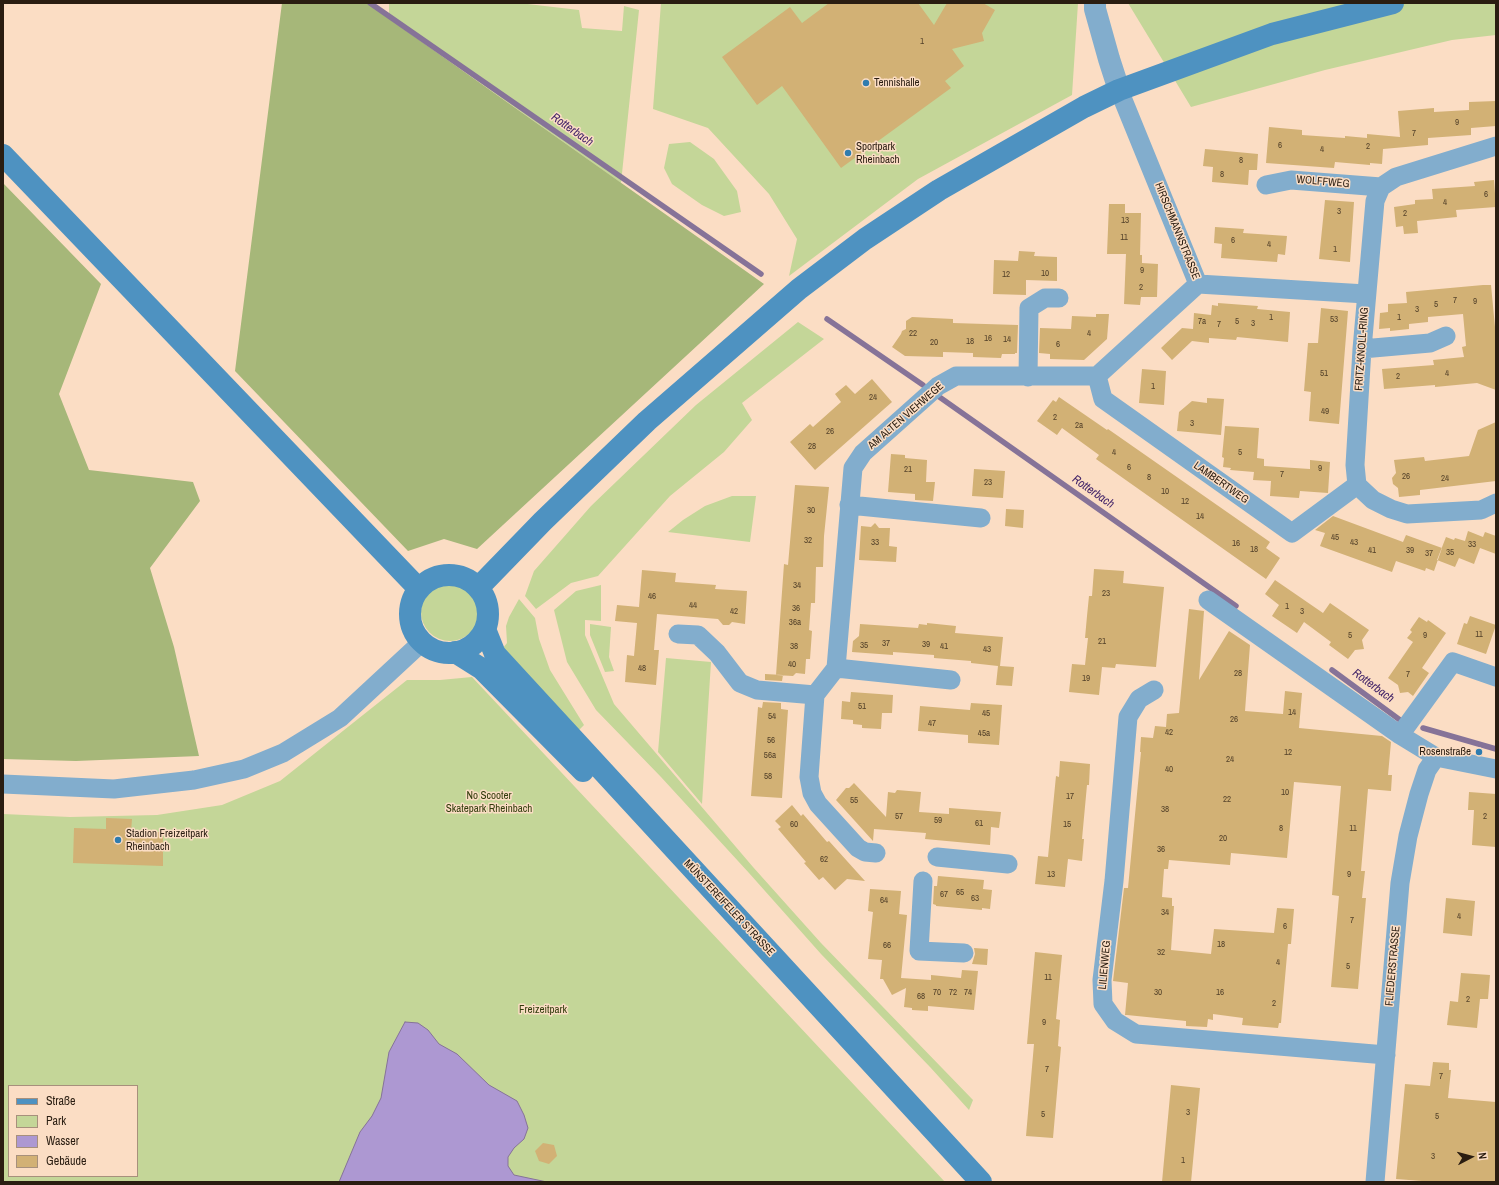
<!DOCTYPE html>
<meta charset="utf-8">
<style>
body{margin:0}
#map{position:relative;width:1499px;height:1185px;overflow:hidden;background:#fbddc4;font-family:"Archivo Narrow",sans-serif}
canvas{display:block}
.frame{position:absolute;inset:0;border:4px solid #2a1d11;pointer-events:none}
.legend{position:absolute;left:8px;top:1085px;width:130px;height:92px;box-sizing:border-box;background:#fbddc4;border:1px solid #a7907c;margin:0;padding:5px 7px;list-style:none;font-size:12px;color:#2a1d11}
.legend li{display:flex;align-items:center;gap:8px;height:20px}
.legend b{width:20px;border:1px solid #a7907c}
.north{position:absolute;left:1451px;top:1137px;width:40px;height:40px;-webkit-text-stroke:3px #fbddc4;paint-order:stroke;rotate:84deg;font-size:11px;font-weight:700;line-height:16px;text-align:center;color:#2a1d11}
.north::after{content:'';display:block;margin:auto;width:14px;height:18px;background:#2a1d11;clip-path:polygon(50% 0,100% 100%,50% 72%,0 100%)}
</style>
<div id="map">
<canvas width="1499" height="1185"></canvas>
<div class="frame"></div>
<ul class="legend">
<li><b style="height:5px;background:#4e92c1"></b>Straße</li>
<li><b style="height:11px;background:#c4d698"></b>Park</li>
<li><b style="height:11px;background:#ad98d2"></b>Wasser</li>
<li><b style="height:11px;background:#d2b175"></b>Gebäude</li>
</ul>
<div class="north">N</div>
</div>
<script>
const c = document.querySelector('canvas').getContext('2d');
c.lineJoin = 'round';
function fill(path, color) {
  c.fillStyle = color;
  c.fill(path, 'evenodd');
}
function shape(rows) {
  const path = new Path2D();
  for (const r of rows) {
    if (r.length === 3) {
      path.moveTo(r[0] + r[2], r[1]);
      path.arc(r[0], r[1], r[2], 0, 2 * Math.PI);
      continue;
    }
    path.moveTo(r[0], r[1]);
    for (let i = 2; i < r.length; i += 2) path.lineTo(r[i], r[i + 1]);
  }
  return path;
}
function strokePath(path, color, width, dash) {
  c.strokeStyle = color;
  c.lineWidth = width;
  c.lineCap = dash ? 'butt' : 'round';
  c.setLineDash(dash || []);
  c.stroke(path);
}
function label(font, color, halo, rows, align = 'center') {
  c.font = font + ' "Archivo Narrow",sans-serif';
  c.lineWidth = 3;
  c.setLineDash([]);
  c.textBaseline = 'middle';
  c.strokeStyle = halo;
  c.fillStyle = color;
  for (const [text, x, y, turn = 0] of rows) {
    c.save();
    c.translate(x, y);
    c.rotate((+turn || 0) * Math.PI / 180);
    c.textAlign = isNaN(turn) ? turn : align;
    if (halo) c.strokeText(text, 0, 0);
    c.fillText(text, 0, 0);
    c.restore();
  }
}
fill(shape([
 [389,3,519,3,579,10,582,28,622,31,624,6,639,10,621,183,389,18],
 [661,3,1078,3,1072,95,918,179,789,276,797,239,769,194,708,128,653,109],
 [1128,3,1496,3,1496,35,1452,40,1325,70,1191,107],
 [690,142,714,159,737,191,741,212,724,216,702,205,672,184,664,168,669,144],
 [798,322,824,339,742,403,752,420,724,452,670,496,598,576,571,583,536,609,525,596,534,571,591,506,696,405],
 [732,496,756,496,750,542,668,532,683,520,705,506],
 [450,612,29],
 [601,585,601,621,585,620,585,635,614,704,753,867,821,943,973,1100,969,1110,930,1067,821,954,749,873,661,777,596,710,567,662,554,610,576,591],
 [519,599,535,618,539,639,550,670,584,725,575,734,498,654,507,643,506,626,509,617],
 [590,624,611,627,609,657,614,671,605,672,590,635],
 [666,658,711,662,702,804,658,752],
 [472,677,945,1182,3,1182,3,814,70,817,157,815,222,805,280,781,407,680,440,680],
 [9,1086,137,1086,137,1176,9,1176]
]), '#c4d698');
fill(shape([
 [282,3,367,3,764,284,477,549,444,539,408,551,235,371],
 [3,183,101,284,59,394,89,470,193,482,200,501,150,568,174,647,199,756,76,761,3,759]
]), '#a6b779');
const water = shape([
 [405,1022,418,1023,428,1030,439,1044,457,1054,489,1085,517,1101,524,1115,528,1128,524,1139,514,1148,508,1157,508,1166,514,1175,547,1182,339,1182,360,1132,372,1116,381,1098,389,1052,405,1022]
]);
fill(water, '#ad98d2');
strokePath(water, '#867398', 1);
strokePath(shape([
 [370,3,761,274],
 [827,319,923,385],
 [938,396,1236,606],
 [1332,670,1400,720],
 [1423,728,1496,749]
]), '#867398', 5.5);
fill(shape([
 [829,3,918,3,934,25,947,3,983,3,995,10,982,33,984,41,952,49,964,66,945,81,951,88,841,168,782,86,757,105,722,57,790,7,802,23],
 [1496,101,1496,126,1471,128,1471,135,1428,138,1428,145,1383,149,1382,164,1370,163,1370,165,1335,162,1334,168,1266,163,1269,127,1302,130,1302,135,1345,138,1345,136,1367,138,1367,134,1400,137,1398,111,1434,108,1434,112,1469,110,1469,102],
 [1205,149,1258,154,1257,170,1249,170,1248,185,1212,182,1213,167,1203,166],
 [1494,180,1496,207,1456,210,1457,217,1417,221,1418,233,1404,234,1403,226,1396,227,1394,207,1415,204,1415,200,1433,199,1432,189,1475,186,1474,182],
 [1325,200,1354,202,1350,262,1319,259],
 [1109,204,1125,204,1125,213,1141,213,1140,255,1142,255,1142,263,1158,264,1157,297,1141,297,1140,305,1124,304,1126,254,1107,254],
 [1215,227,1244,229,1243,233,1287,236,1285,255,1278,254,1277,262,1221,258,1222,244,1214,243],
 [1019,251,1035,252,1034,256,1057,257,1057,281,1026,280,1026,295,993,294,994,260,1018,261],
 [1483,285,1491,285,1495,327,1496,327,1496,390,1477,383,1435,387,1435,385,1384,389,1382,369,1434,365,1433,360,1464,357,1462,347,1466,346,1463,314,1428,317,1428,322,1409,324,1409,329,1390,331,1390,328,1379,329,1380,313,1388,312,1388,304,1407,303,1406,292],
 [1218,303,1258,306,1257,309,1290,312,1288,342,1237,337,1236,340,1209,338,1209,343,1192,341,1172,360,1161,348,1182,328,1193,329,1194,313,1211,315,1212,305,1218,306],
 [1321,308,1348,311,1339,424,1309,421,1311,392,1304,391,1308,343,1318,343],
 [1096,314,1109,314,1107,339,1084,360,1050,359,1050,354,1039,353,1040,328,1071,329,1072,316,1096,317],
 [912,317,953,319,953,323,1018,325,1017,353,1015,353,1015,354,1002,354,1001,358,973,357,973,353,943,352,943,357,905,356,892,347,901,334,902,331,906,329,906,321],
 [1142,369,1166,371,1164,405,1139,403],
 [872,379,892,402,815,470,790,442,810,424,813,427,841,402,835,394,846,385,855,394],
 [1059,397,1107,430,1108,429,1270,542,1266,548,1280,558,1266,579,1096,459,1099,455,1062,428,1057,435,1037,421,1053,400,1056,402],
 [1207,398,1224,399,1221,435,1177,431,1179,412,1192,401,1207,403],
 [1496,422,1496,481,1420,490,1420,495,1399,497,1398,488,1393,484,1392,478,1396,473,1394,460,1424,457,1425,461,1469,456,1478,430],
 [1225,426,1259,428,1257,458,1264,459,1264,466,1310,469,1310,460,1330,462,1328,493,1300,491,1299,498,1270,496,1271,481,1253,480,1254,472,1230,470,1231,468,1223,467,1224,458,1222,457],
 [891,454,905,455,905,458,927,460,926,482,935,482,933,501,915,500,915,494,888,492],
 [974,469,1005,471,1003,498,972,496],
 [795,485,829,487,824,536,823,567,816,567,815,603,811,603,809,630,812,631,810,659,806,659,805,674,796,673,793,676,776,675,784,564,788,565],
 [1006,509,1024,510,1023,528,1005,526],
 [1333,516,1403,542,1406,535,1442,548,1434,571,1426,568,1425,571,1396,561,1392,572,1320,546,1325,533,1315,530],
 [875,523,879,528,890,528,889,546,897,547,896,562,859,560,861,526,871,527],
 [1468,531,1483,537,1485,532,1496,536,1496,554,1480,548,1474,564,1459,558,1455,567,1437,560,1446,537,1454,540,1455,538,1465,541],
 [1094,569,1124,571,1123,583,1164,587,1156,667,1116,664,1115,668,1102,667,1099,695,1069,692,1072,664,1085,665,1088,638,1085,638,1087,616,1089,596,1092,596],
 [642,570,676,573,675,582,716,585,715,589,747,591,745,624,732,622,729,625,723,625,718,619,657,614,654,650,659,650,656,685,625,682,627,655,634,656,637,623,615,621,617,605,639,607],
 [1275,580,1323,613,1330,603,1369,630,1362,640,1364,649,1355,650,1348,659,1329,645,1331,642,1304,622,1297,633,1272,616,1279,605,1265,594],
 [1189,609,1204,611,1199,680,1229,631,1250,645,1245,711,1283,714,1285,691,1302,693,1299,728,1382,736,1391,742,1388,775,1392,775,1391,791,1368,789,1361,871,1365,871,1362,898,1366,898,1358,989,1331,987,1339,896,1332,895,1341,786,1294,782,1287,858,1231,853,1230,865,1169,860,1168,869,1164,869,1162,897,1172,898,1172,906,1174,906,1171,950,1211,954,1214,929,1274,933,1277,908,1294,909,1291,944,1288,944,1281,1023,1279,1023,1278,1028,1242,1025,1243,1018,1213,1014,1213,1020,1208,1019,1207,1027,1186,1026,1186,1021,1127,1015,1125,1015,1128,983,1113,981,1124,888,1128,888,1141,752,1140,752,1141,737,1153,738,1155,726,1166,727,1167,714,1179,713],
 [1470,616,1496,625,1486,654,1457,644,1464,623,1467,624],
 [1419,617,1427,622,1428,620,1446,633,1422,668,1429,673,1413,696,1408,692,1400,693,1398,685,1388,678,1413,642,1407,638,1412,632,1410,630],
 [927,623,956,626,955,633,1003,637,1000,666,1014,667,1012,686,996,685,998,666,971,663,971,661,934,658,934,655,893,652,893,655,852,652,853,641,859,636,860,624,918,628,919,624,927,625],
 [765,674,783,675,782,681,765,680],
 [851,692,893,695,892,713,882,713,881,729,862,728,862,725,853,724,853,720,841,719,842,701,850,702],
 [763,702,781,703,781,709,788,710,782,798,751,796,758,707,762,708],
 [971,703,1002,705,999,745,968,743,968,735,918,731,920,706,970,710],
 [1060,761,1090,764,1089,785,1087,785,1082,839,1084,839,1082,861,1068,859,1065,887,1035,884,1038,856,1048,857,1056,776,1059,777],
 [854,783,886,817,888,792,895,793,897,790,921,792,919,812,949,814,949,808,1001,812,999,828,991,827,990,845,925,839,926,833,874,829,873,841,836,800,846,788,849,788],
 [1469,792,1496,794,1496,847,1472,845,1474,810,1468,810],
 [792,805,801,816,803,814,827,842,829,841,865,881,847,879,835,890,823,877,819,880,804,863,806,862,778,829,781,827,775,821],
 [106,818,132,819,131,832,163,832,163,866,73,863,74,828,106,829],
 [938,876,984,880,983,889,992,890,990,909,982,908,982,910,936,906,936,905,933,904,934,886,937,886],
 [870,889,901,891,899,914,907,915,901,978,931,980,931,975,961,978,962,970,978,971,974,1010,928,1006,928,1011,912,1010,912,1008,904,1007,906,988,892,995,883,979,880,979,882,960,868,959,873,912,868,911],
 [1446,898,1475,901,1472,936,1443,933],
 [974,948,988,949,987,965,972,964,975,954],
 [1035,952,1062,955,1056,1019,1060,1020,1058,1046,1061,1047,1053,1138,1026,1136,1034,1044,1027,1044],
 [1461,973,1490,975,1488,999,1480,999,1477,1028,1447,1025,1450,1001,1458,1002],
 [1433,1062,1449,1063,1449,1070,1451,1070,1448,1098,1496,1102,1496,1182,1422,1182,1422,1181,1396,1179,1405,1084,1430,1086],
 [1171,1085,1200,1088,1191,1182,1162,1182],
 [543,1143,554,1145,557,1156,549,1164,539,1161,535,1151]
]), '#d2b175');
strokePath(shape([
 [1119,90,1198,284],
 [1496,146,1396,177,1381,187,1375,201,1362,349,1355,465,1357,485,1373,500,1391,509,1407,514,1481,510,1496,503],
 [1266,185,1291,180,1381,187],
 [1198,284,1366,294],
 [1362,349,1430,343,1446,336],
 [1097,376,1103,399,1292,533,1357,485],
 [1028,377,1029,308,1045,298,1059,298],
 [849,505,981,518],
 [1208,600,1400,735,1436,757,1496,769],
 [678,634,698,635,717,653,740,683,757,690,815,695],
 [836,668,951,680],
 [1154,690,1139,699,1128,717,1114,881,1102,980,1103,1004,1115,1021,1136,1034,1386,1055],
 [1400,735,1453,662,1496,677],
 [3,784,114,789,194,780,244,769,283,753,340,718,422,642],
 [876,853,865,852,858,848,818,804,812,793,809,777,815,695,836,668,853,468,863,453,938,386,956,376,1097,376,1198,284],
 [937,857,1008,864],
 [923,881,919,951,964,953],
 [1375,1182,1400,883,1408,836,1419,794,1427,770,1436,757]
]), '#82adcd', 19);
strokePath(shape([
 [1095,3,1095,9,1109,59,1119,90]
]), '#82adcd', 22);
strokePath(shape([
 [3,155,418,588],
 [449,614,39],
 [478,588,543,521,647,421,799,289,865,239,939,190,1084,107,1119,90,1272,34,1393,3],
 [485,629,495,654,981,1182],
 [455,652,482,669,583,771]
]), '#4e92c1', 22);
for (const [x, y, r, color] of [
 [866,83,4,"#2f7caf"],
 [848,153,4,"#2f7caf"],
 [1479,752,4,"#2f7caf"],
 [118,840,4,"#2f7caf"]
]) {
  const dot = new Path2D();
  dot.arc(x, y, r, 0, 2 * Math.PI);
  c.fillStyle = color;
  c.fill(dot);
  strokePath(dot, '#fbddc4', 1.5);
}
label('9px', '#54422a', null, [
 ["1",922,42],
 ["9",1457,123],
 ["7",1414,134],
 ["6",1280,146],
 ["2",1368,147],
 ["4",1322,150],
 ["8",1241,161],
 ["8",1222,175],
 ["6",1486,195],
 ["4",1445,203],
 ["3",1339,212],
 ["2",1405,214],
 ["13",1125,221],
 ["11",1124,238],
 ["6",1233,241],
 ["4",1269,245],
 ["1",1335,250],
 ["9",1142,271],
 ["10",1045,274],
 ["12",1006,275],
 ["2",1141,288],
 ["7",1455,301],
 ["9",1475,302],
 ["5",1436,305],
 ["3",1417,310],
 ["1",1271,318],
 ["1",1399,318],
 ["53",1334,320],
 ["7a",1202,322],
 ["5",1237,322],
 ["3",1253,324],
 ["7",1219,325],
 ["22",913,334],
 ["4",1089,334],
 ["16",988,339],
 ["14",1007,340],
 ["18",970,342],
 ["20",934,343],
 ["6",1058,345],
 ["51",1324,374],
 ["4",1447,374],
 ["2",1398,377],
 ["1",1153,387],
 ["24",873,398],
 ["49",1325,412],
 ["2",1055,418],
 ["3",1192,424],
 ["2a",1079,426],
 ["26",830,432],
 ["28",812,447],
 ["4",1114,453],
 ["5",1240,453],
 ["6",1129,468],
 ["9",1320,469],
 ["21",908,470],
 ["7",1282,475],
 ["26",1406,477],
 ["8",1149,478],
 ["24",1445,479],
 ["23",988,483],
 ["10",1165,492],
 ["12",1185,502],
 ["30",811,511],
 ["14",1200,517],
 ["45",1335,538],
 ["32",808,541],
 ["33",875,543],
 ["43",1354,543],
 ["16",1236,544],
 ["33",1472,545],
 ["18",1254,550],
 ["41",1372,551],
 ["39",1410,551],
 ["35",1450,553],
 ["37",1429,554],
 ["34",797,586],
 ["23",1106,594],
 ["46",652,597],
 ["44",693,606],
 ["1",1287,607],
 ["36",796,609],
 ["42",734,612],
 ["3",1302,612],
 ["36a",795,623],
 ["11",1479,635],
 ["5",1350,636],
 ["9",1425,636],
 ["21",1102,642],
 ["37",886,644],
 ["39",926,645],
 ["35",864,646],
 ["38",794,647],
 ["41",944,647],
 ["43",987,650],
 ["40",792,665],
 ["48",642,669],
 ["28",1238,674],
 ["7",1408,675],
 ["19",1086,679],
 ["51",862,707],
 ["14",1292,713],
 ["45",986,714],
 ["54",772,717],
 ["26",1234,720],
 ["47",932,724],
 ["42",1169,733],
 ["45a",984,734],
 ["56",771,741],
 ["12",1288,753],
 ["56a",770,756],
 ["24",1230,760],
 ["40",1169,770],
 ["58",768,777],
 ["10",1285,793],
 ["17",1070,797],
 ["22",1227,800],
 ["55",854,801],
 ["38",1165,810],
 ["57",899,817],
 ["2",1485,817],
 ["59",938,821],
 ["61",979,824],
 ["60",794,825],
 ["15",1067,825],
 ["8",1281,829],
 ["11",1353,829],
 ["20",1223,839],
 ["36",1161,850],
 ["62",824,860],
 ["13",1051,875],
 ["9",1349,875],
 ["65",960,893],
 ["67",944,895],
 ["63",975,899],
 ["64",884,901],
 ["34",1165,913],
 ["4",1459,917],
 ["7",1352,921],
 ["6",1285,927],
 ["18",1221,945],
 ["66",887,946],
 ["32",1161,953],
 ["4",1278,963],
 ["5",1348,967],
 ["11",1048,978],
 ["70",937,993],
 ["72",953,993],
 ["74",968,993],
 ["30",1158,993],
 ["16",1220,993],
 ["68",921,997],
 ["2",1468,1000],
 ["2",1274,1004],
 ["9",1044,1023],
 ["7",1047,1070],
 ["7",1441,1077],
 ["3",1188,1113],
 ["5",1043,1115],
 ["5",1437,1117],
 ["3",1433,1157],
 ["1",1183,1161]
]);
label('11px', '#2a1d11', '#fbddc4', [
 ["Tennishalle",874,83],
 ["Sportpark",856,147],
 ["Rheinbach",856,160],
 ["Rosenstraße",1471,752,"right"],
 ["Stadion Freizeitpark",126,834],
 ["Rheinbach",126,847]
], 'left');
label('11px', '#2a1d11', '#fbddc4', [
 ["WOLFFWEG",1323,182,5],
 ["HIRSCHMANNSTRASSE",1177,231,68],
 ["FRITZ-KNOLL-RING",1362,349,-86],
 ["AM ALTEN VIEHWEGE",906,416,-41],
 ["LAMBERTWEG",1221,483,35],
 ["MÜNSTEREIFELER STRASSE",729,908,47],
 ["LILIENWEG",1105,965,-85],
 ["FLIEDERSTRASSE",1393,966,-85]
]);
label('11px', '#313c0c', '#fbddc4', [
 ["No Scooter",489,796],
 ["Skatepark Rheinbach",489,809],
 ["Freizeitpark",543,1010]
]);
label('italic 12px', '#422368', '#fbddc4', [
 ["Rotterbach",572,130,35],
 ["Rotterbach",1093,492,35],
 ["Rotterbach",1373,686,36]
]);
</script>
